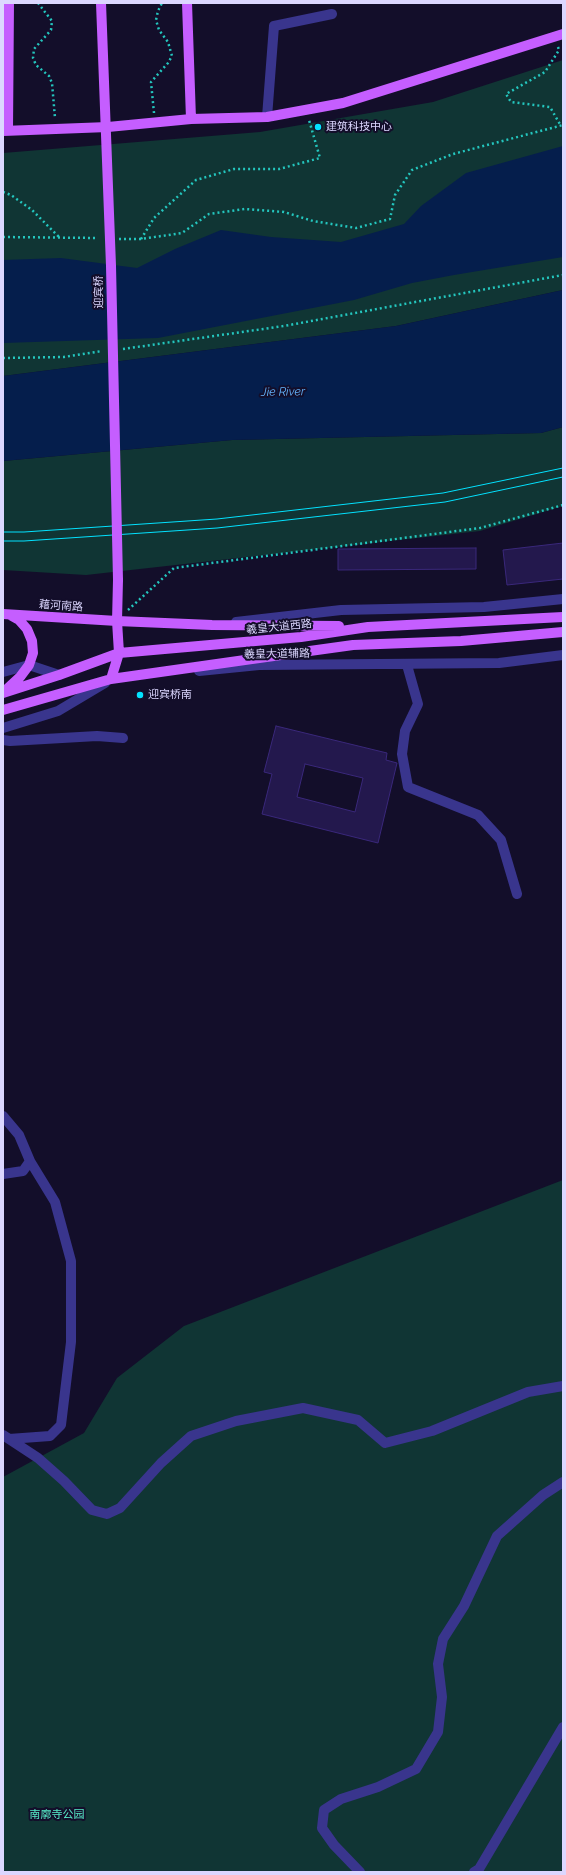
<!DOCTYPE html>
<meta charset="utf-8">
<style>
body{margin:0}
#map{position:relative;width:566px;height:1875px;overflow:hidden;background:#130e2a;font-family:Raleway,sans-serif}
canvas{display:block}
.frame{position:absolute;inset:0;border:4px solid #dcd7ff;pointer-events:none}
</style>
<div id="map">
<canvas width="566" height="1875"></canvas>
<div class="frame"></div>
</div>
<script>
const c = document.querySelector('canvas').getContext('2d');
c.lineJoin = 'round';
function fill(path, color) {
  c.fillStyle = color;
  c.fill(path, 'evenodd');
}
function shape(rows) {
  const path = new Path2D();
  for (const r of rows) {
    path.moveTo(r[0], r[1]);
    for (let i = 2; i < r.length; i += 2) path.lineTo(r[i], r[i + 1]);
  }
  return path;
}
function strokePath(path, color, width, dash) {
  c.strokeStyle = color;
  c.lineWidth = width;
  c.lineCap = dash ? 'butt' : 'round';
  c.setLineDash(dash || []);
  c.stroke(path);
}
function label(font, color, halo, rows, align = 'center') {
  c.font = font + ' Raleway,"Noto Sans SC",sans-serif';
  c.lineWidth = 4;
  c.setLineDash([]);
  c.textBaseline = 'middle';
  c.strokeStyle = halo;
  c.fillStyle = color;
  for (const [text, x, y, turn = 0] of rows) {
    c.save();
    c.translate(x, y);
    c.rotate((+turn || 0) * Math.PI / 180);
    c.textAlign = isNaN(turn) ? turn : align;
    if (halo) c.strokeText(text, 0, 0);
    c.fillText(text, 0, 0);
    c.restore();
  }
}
fill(shape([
 [563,60,563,290,396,326,3,376,3,153,260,132,433,102],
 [563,427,563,506,480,531,86,575,3,570,3,461,232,440,541,433],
 [563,1180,563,1872,3,1872,3,1477,84,1433,117,1378,184,1326]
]), '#103534');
fill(shape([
 [563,146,563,257,454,275,412,283,354,300,158,338,3,343,3,260,61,258,137,268,175,249,221,230,271,237,341,242,404,224,421,206,466,173],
 [563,290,563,427,541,433,232,440,3,461,3,376,396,326]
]), '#051e4c');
const building = shape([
 [563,543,563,579,507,585,503,550,563,543],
 [476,548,476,569,338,570,338,549,476,548],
 [276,726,387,753,386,760,397,763,378,843,262,814,272,774,264,772,276,726],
 [305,764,363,778,355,812,297,797,305,764]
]);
fill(building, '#23184d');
strokePath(building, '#3a287b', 1);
strokePath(shape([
 [38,3,52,21,51,30,34,49,33,58,36,65,49,76,52,83,55,118],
 [558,47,559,50,545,72,506,94,511,102,550,107,561,126],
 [154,113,151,82,168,63,172,56,168,42,159,30,156,20,158,11,162,3],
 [3,192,11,195,32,210,60,238],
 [3,237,98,238],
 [119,239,141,239,182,233,209,214,245,209,284,212,313,221,356,228,390,219,395,195,412,170,453,154,563,125],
 [141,239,154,218,196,180,234,169,279,169,320,158,309,120],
 [123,349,284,326,563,275],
 [3,358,64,357,102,351],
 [128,610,174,568,480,528,563,505]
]), '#24c6be', 2.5, [2, 3]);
strokePath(shape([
 [267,117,274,26,332,14],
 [236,622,341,610,484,607,563,599],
 [407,665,418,704,405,731,402,754,408,787,478,815,501,840,517,894],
 [199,671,259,665,499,663,563,655],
 [3,672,29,665,59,675],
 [3,728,58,711,105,683],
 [3,740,10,741,97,736,123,738],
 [3,1116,19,1135,30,1161,23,1171,3,1174],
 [3,1435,38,1458,64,1481,92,1510,107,1514,120,1508,161,1463,191,1436,236,1421,303,1408,358,1420,385,1443,432,1431,528,1392,563,1386],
 [9,1439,50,1436,61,1425,71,1342,71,1261,55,1202,30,1161],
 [360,1872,334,1845,322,1828,324,1810,341,1799,378,1787,416,1769,438,1732,442,1697,438,1664,443,1639,464,1606,497,1536,543,1495,563,1482],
 [474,1872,479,1869,563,1727]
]), '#39358d', 10);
strokePath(shape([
 [187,3,191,119],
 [8,130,9,3],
 [3,131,108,127,191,119,267,117,343,103,563,34],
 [3,614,117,621,212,625,339,626],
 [111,679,119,653,117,621,118,580],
 [6,690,20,677,29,665,33,653,32,641,27,629,19,620,10,615],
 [3,693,59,675,119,653,301,637,368,627,563,617],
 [3,710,111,679,252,659,353,645,461,641,563,632]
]), '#c55eff', 10);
strokePath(shape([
 [3,532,24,532,217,519,443,493,563,468],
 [3,541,24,541,217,528,445,502,563,477]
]), '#03e2ff', 1);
strokePath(shape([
 [101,3,111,266,118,580]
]), '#c55eff', 10);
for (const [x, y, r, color] of [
 [318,127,4,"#03e2ff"],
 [140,695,4,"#03e2ff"]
]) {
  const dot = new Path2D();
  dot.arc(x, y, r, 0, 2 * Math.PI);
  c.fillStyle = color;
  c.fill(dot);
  strokePath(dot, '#130e2a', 1.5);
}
label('11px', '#dcd7ff', '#130e2a', [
 ["建筑科技中心",326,127],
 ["迎宾桥南",148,695]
], 'left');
label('11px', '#dcd7ff', '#130e2a', [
 ["迎宾桥",99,292,-91],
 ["藉河南路",61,606,4],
 ["羲皇大道西路",279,627,-6],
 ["羲皇大道辅路",277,654,-1]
]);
label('11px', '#57ebc8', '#130e2a', [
 ["南廓寺公园",57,1815]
]);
label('italic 12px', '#65b6ff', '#130e2a', [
 ["Jie River",283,392,-1]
]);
</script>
